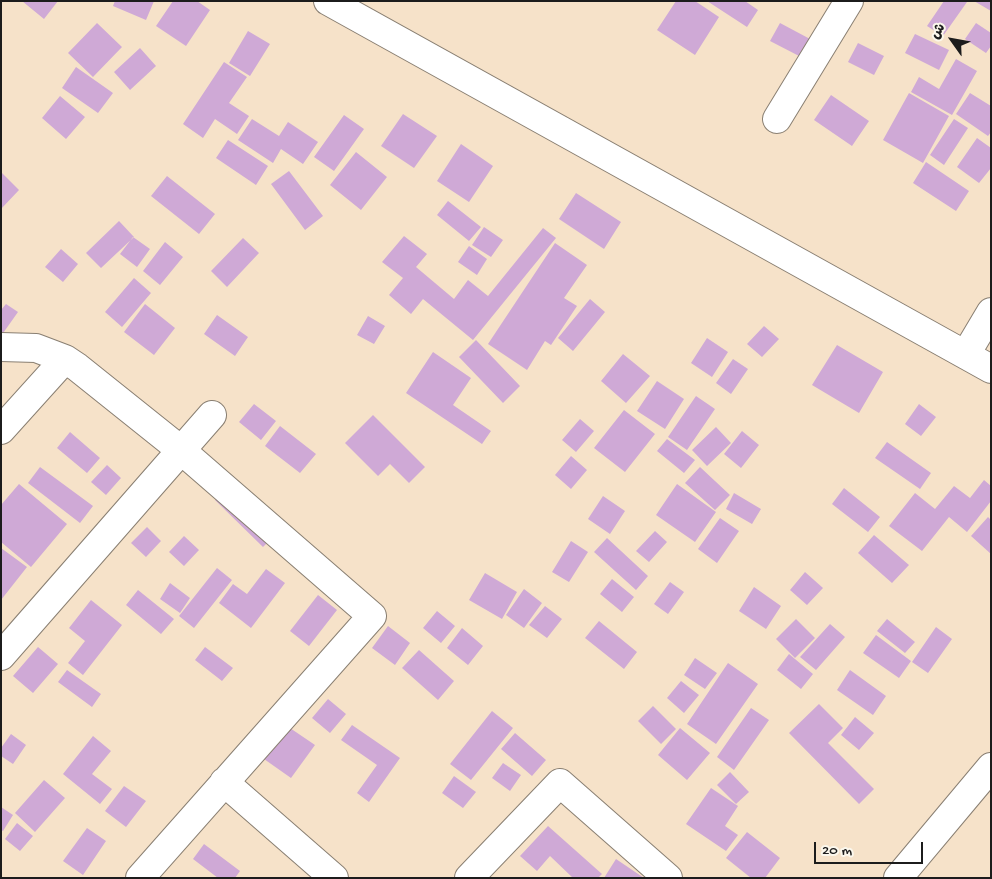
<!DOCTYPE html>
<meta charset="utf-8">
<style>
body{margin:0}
#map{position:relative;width:992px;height:879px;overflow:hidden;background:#f6e2c9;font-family:"Gochi Hand","Playpen Sans Arabic",sans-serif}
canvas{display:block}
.frame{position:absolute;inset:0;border:2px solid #1c1c1c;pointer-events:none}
.north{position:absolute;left:927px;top:15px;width:50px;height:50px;-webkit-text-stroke:4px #fbf7ec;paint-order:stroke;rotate:302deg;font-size:14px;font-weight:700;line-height:20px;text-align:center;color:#1c1c1c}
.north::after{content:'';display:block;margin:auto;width:18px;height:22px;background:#1c1c1c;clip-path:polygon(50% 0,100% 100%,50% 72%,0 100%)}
.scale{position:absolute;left:814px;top:842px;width:109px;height:22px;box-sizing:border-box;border:2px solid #1c1c1c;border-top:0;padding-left:6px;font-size:15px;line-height:18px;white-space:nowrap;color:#1c1c1c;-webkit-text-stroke:4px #fbf7ec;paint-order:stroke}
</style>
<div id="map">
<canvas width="992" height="879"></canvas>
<div class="frame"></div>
<div class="north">ش</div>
<div class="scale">20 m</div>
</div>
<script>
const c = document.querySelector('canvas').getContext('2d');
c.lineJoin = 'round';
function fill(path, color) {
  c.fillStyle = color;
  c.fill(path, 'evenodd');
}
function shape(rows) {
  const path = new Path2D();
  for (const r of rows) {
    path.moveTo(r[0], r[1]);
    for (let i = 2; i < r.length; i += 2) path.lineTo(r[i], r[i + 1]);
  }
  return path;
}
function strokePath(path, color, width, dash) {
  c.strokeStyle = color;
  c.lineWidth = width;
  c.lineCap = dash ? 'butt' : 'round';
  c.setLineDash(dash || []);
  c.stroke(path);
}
fill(shape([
 [22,1,58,1,44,19],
 [115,1,154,1,146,20,113,6],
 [173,1,197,1,210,10,186,46,156,26],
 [676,1,695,1,719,17,695,55,657,30],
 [707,1,745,1,758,10,747,27],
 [944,1,967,2,943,36,927,26],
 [974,1,991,1,991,11],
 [97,23,122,47,93,77,68,53],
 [780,23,810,39,801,57,770,41],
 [976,23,991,33,991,46,986,53,965,39],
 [248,31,270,44,250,76,229,63],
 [915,34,949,50,939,70,905,53],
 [858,43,884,56,874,75,848,62],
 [140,48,156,66,130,90,114,72],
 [956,59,977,71,952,115,911,92,919,77,939,89],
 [224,62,247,77,229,103,249,116,237,134,215,119,203,138,183,124],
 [76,67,113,93,98,113,62,88],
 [909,93,949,116,923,163,883,140],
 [970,93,991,106,991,132,988,136,956,114],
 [831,95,869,121,852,146,814,120],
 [60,96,85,117,66,139,42,118],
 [403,114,437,136,414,168,381,146],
 [344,115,364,129,334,171,314,157],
 [252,119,279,136,288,122,318,142,303,164,281,149,273,163,238,140],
 [954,119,968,128,944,165,930,155],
 [977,138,991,148,991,168,979,183,957,167],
 [228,140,268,166,256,185,216,158],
 [461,144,493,166,469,202,437,181],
 [356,152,387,177,361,210,330,185],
 [926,162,969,191,956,211,913,183],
 [289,171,323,216,305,230,271,184],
 [2,173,19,190,1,209,1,174],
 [167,176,215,214,199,234,151,196],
 [576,193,621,222,604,249,559,219],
 [448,201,481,227,469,241,437,215],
 [119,221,134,237,101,268,86,253],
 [484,227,503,240,491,257,472,245],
 [543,228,556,238,473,340,423,299,411,314,389,295,403,278,382,262,404,236,427,254,416,267,454,299,468,280,488,296],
 [133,237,150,249,137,267,120,254],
 [243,238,259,253,227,287,211,271],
 [165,242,183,257,160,285,143,271],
 [555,243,587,265,564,298,577,306,551,345,545,341,527,370,488,344],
 [469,246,487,259,477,275,458,262],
 [61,249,78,264,63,282,45,267],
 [134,278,151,293,122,327,105,312],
 [590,299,605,312,573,351,558,338],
 [6,304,18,312,1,336,1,310],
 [145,304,175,328,154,355,124,332],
 [217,315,248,337,235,356,204,334],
 [368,316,385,326,374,344,357,335],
 [764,326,779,339,762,357,747,344],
 [707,338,728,352,712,377,691,363],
 [476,340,520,386,503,403,459,357],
 [837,345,883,372,859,413,812,385],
 [433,352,471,378,453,405,491,431,482,444,406,393],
 [623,354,650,376,626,403,601,381],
 [733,359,748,369,731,394,716,383],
 [657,381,684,399,665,429,637,411],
 [696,396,715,409,687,450,668,437],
 [254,404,276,421,261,440,239,422],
 [919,404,936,417,921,436,905,424],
 [624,410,655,434,625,472,594,448],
 [373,415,425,467,409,483,390,464,378,476,345,443],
 [580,419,594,431,576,452,562,440],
 [280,426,316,454,300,473,265,446],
 [716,427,731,443,707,466,692,450],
 [742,431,759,445,741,468,724,454],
 [70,432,100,458,87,473,57,448],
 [667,439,695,460,684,473,657,451],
 [887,442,931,473,920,489,875,458],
 [571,456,587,470,571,489,555,475],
 [107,465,121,478,106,495,91,482],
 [40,467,93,506,80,523,28,483],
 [700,467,730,495,715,510,685,483],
 [984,480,991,486,991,501,967,532,949,517,922,551,889,526,915,493,935,509,954,486,970,498],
 [231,483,280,530,263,547,215,500],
 [19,484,67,524,31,567,1,542,1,505],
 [677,484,716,512,695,542,656,515],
 [844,488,880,517,868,532,832,504],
 [734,493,761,509,752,524,726,509],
 [603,496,625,511,610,534,588,519],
 [988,517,991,520,991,554,971,536],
 [720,518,739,531,717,563,698,549],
 [147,527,161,541,146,557,131,543],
 [655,531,667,542,649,562,636,551],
 [874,535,909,565,892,583,858,553],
 [184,536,199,550,184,566,169,552],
 [607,538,648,576,636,590,594,552],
 [571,541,588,552,569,582,552,572],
 [1,548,27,567,1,600],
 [217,568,232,580,194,628,179,616],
 [266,569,285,583,251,628,219,603,233,584,247,594],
 [805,572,823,588,807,605,790,590],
 [485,573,517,592,502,619,469,600],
 [612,579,634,597,622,612,600,594],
 [670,582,684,592,668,614,654,604],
 [170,583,190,598,180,613,160,599],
 [754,587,781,606,766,629,739,611],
 [524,589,542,603,524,628,506,615],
 [138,590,174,619,161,634,126,605],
 [318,595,337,610,309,646,290,631],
 [91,600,122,625,83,675,68,663,85,641,69,628],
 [545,606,562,619,547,638,529,625],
 [437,611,455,626,441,643,423,628],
 [796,619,815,638,795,658,776,639],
 [887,619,915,642,905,653,877,631],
 [599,621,637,652,624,669,585,638],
 [830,624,845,637,816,670,800,657],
 [388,626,410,643,395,665,372,648],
 [936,627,952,639,928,673,912,662],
 [462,628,483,646,468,665,447,648],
 [876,635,911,661,899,678,863,653],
 [38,647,58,664,33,693,13,676],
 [205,647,233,668,222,681,195,660],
 [419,650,454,681,438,700,402,668],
 [789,654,813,674,801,689,777,670],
 [695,658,717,673,705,689,684,675],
 [728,663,758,684,716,744,687,724],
 [67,670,101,694,92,707,58,682],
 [850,670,886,696,873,715,837,690],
 [681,681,699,695,684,713,667,698],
 [328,699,346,714,330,733,312,718],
 [819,704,843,728,828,743,874,789,859,804,789,733],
 [653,706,676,729,661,744,638,721],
 [751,708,769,720,734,770,717,757],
 [492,711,513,728,471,780,450,764],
 [855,717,874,733,859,750,841,735],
 [352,725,400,758,369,802,357,793,377,765,341,740],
 [287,726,315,745,291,778,264,759],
 [680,728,710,753,687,780,658,755],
 [515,733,546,760,532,776,501,749],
 [11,734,26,745,13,764,1,756,1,748],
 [93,736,111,751,92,774,112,789,100,804,63,774],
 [503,763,521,775,510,791,492,778],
 [730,772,749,792,736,804,717,785],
 [454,776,476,792,463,808,442,793],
 [44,780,65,798,35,832,15,813],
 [124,786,146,801,126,827,105,811],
 [711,788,738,806,725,826,738,835,726,851,686,824],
 [1,807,13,815,3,831,1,830],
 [17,823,33,836,20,851,5,839],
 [548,826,602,874,598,878,573,878,550,856,537,871,520,856],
 [87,828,106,841,83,875,63,861],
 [747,832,780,858,765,878,751,878,726,858],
 [204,844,240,871,235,878,218,878,193,859],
 [616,859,644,878,604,878]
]), '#cfa9d6');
const minor = shape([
 [328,1,991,369],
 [777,119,849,1],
 [1,347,36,348,65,359,77,367,182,451,372,616,140,878],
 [966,354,991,312],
 [1,430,65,359],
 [1,656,212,415],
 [224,782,334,878],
 [469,878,560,783,668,878],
 [898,878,991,767]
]);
strokePath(minor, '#897f72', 30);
strokePath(minor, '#fff', 28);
</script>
